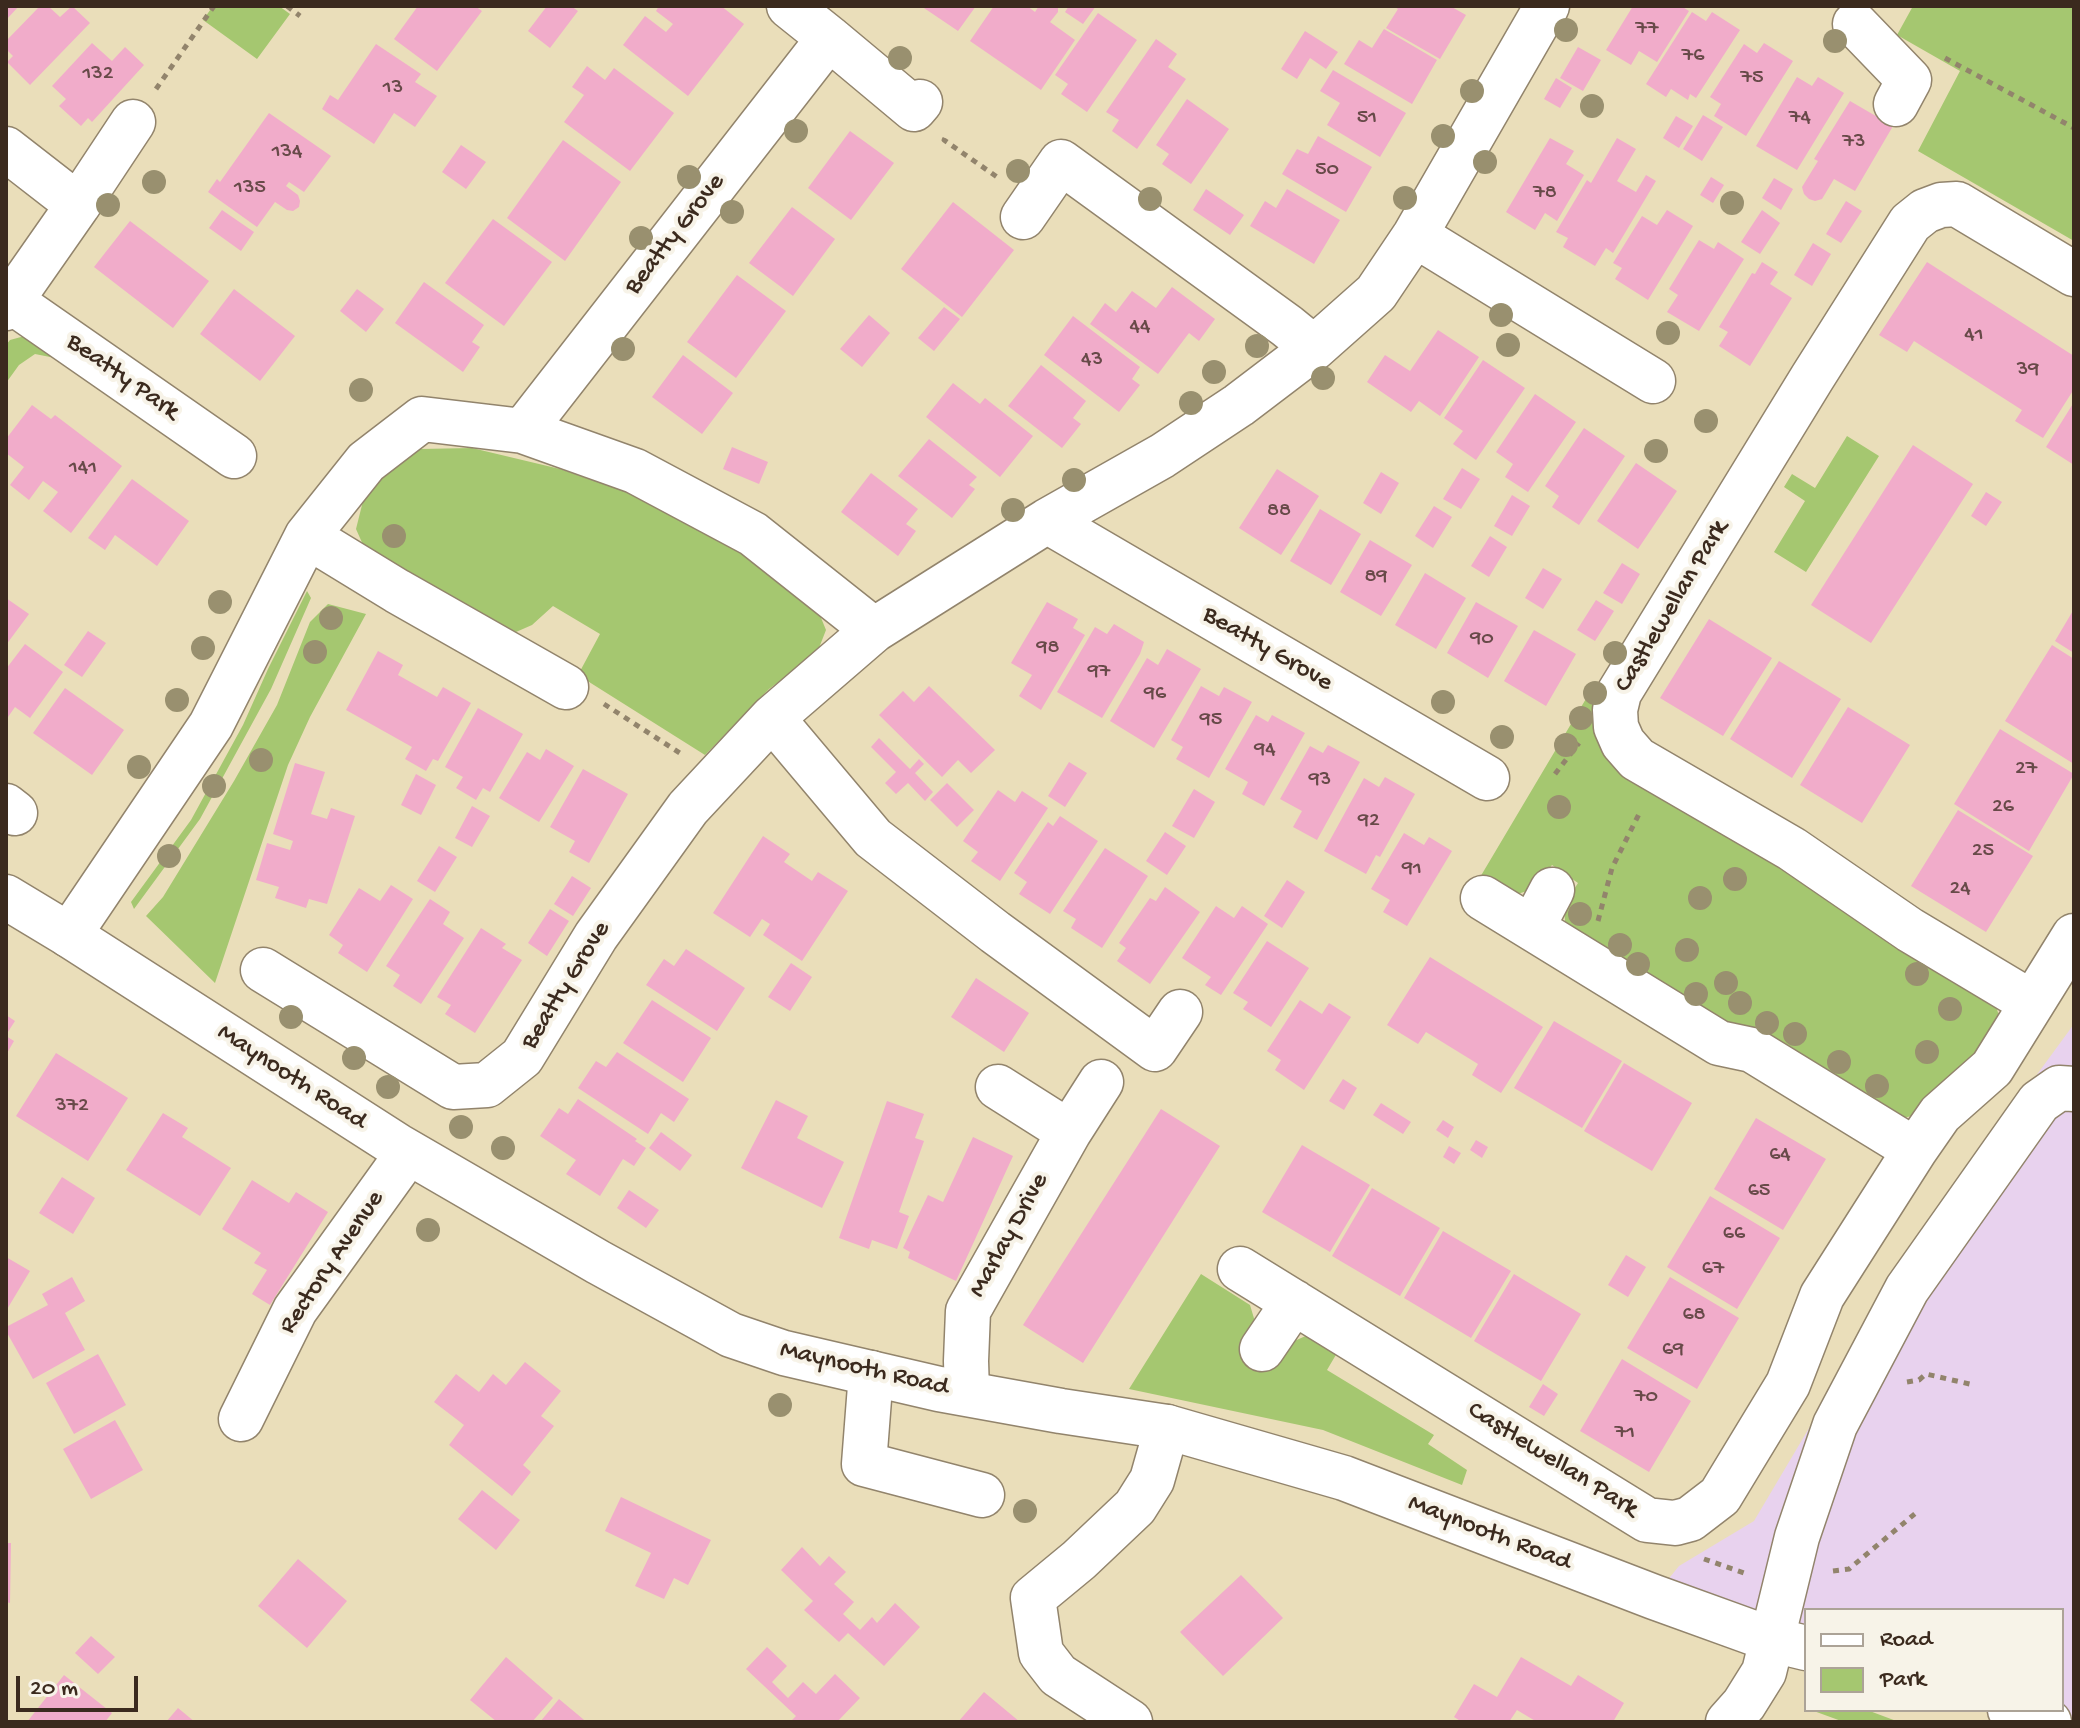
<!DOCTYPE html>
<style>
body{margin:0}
#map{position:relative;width:2080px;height:1728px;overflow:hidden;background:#eadeba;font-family:"Gochi Hand",sans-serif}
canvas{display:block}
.frame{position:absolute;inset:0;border:8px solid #3b2a1e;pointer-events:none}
.legend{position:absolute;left:1804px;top:1608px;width:260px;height:104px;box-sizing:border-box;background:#f7f3e8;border:2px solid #aca397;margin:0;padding:10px 14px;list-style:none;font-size:24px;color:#3b2a1e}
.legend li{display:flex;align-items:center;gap:16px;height:40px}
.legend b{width:40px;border:2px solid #aca397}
.scale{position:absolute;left:16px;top:1676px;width:122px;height:36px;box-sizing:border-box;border:4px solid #3b2a1e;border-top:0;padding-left:10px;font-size:24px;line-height:28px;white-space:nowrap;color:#3b2a1e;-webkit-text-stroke:6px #f7f3e8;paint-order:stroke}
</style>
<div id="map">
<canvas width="2080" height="1728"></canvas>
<div class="frame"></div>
<ul class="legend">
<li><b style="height:10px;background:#fff"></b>Road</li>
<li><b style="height:22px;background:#a5c770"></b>Park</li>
</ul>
<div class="scale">20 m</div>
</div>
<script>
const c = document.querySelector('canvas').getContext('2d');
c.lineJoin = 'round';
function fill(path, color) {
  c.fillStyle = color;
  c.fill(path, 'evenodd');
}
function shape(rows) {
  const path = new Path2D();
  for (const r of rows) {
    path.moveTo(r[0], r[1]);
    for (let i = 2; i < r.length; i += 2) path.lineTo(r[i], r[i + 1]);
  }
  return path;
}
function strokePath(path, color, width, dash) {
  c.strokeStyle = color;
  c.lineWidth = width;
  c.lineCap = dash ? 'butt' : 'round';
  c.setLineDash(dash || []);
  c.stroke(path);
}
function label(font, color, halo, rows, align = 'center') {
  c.font = font + ' "Gochi Hand",sans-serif';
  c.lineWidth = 8;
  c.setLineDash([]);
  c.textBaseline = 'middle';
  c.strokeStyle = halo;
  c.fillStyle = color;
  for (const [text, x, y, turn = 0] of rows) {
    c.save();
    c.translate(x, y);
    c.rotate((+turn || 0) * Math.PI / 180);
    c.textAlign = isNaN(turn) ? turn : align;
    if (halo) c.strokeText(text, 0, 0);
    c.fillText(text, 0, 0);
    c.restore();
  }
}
fill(shape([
 [2074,1024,2074,1722,2049,1722,2062,1710,2062,1610,1806,1610,1806,1648,1654,1597,1679,1566,1754,1521,1815,1418,1893,1271]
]), '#e8d2ee');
fill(shape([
 [213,6,279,6,290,14,257,59,203,20],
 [1913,6,2074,6,2074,241,1918,151,1960,71,1897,35],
 [21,337,37,337,69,366,55,358,35,354,19,365,6,383,6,345,10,340],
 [1847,436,1879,456,1806,572,1774,552,1805,501,1784,487,1792,474,1815,488],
 [472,448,560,469,626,492,785,575,817,608,826,630,817,653,769,689,705,755,578,675,600,634,553,606,532,625,516,632,364,547,356,529,365,493,394,463,420,449],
 [307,591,311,598,271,689,200,819,134,909,131,902,191,820,243,725,268,669],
 [328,604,366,614,310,717,288,765,215,983,146,916,163,897,234,781,277,705,310,622],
 [1590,692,1597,697,1636,783,1656,796,1695,808,1839,898,1846,913,1996,1006,1999,1016,1969,1066,1916,1115,1899,1119,1733,1031,1568,930,1565,921,1564,905,1578,883,1552,865,1534,889,1514,895,1479,879],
 [1201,1274,1250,1305,1256,1325,1240,1352,1268,1366,1281,1347,1310,1334,1337,1353,1327,1370,1434,1435,1428,1444,1467,1470,1462,1485,1323,1430,1129,1389],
 [1811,1710,1867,1710,1899,1722,1844,1722]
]), '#a5c770');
fill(shape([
 [6,6,19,6,6,20],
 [40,6,48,6,60,17,72,6,90,23,30,85,7,62,13,56,6,49,6,41],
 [418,6,475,6,482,11,437,71,394,39],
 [547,6,571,6,578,11,550,48,528,31],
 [659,6,721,6,744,24,688,96,623,45,645,16,666,32,673,24,656,11],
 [921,6,976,6,958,31],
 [994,6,1027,6,1035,12,1039,6,1058,6,1058,12,1050,22,1075,40,1041,90,970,41],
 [1069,6,1096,6,1083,24,1065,12],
 [1393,6,1450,6,1466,15,1440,59,1386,28,1398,9],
 [1633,6,1681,6,1689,11,1657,62,1639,51,1631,65,1606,50],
 [1692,12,1706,21,1712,12,1740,30,1696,98,1690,94,1688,100,1671,89,1666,97,1646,84],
 [1098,13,1137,40,1087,112,1061,94,1068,84,1055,75],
 [1384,29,1437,60,1412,104,1344,64,1359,40,1372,48],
 [1305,31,1338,52,1326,69,1310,58,1297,79,1281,69],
 [1156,39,1177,54,1168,67,1186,79,1137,149,1112,131,1119,120,1106,112],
 [92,43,112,61,125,47,144,65,92,122,88,118,81,126,59,106,66,99,52,86],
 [1764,43,1793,61,1746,136,1714,116,1721,104,1710,97,1744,44,1757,53],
 [376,44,421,74,415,82,437,96,415,127,394,113,374,144,322,109,330,95,338,100],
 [1578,47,1601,60,1583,91,1560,78],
 [587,66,605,80,614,68,674,113,630,171,564,122,584,95,572,87],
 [1333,70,1406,113,1380,157,1327,125,1340,103,1320,91],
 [1797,77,1812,86,1818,77,1844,93,1797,170,1756,146],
 [1556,78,1572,88,1560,108,1544,99],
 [1187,99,1229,129,1191,184,1162,164,1169,154,1156,145],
 [1850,101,1893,126,1855,191,1834,179,1822,199,1815,201,1809,199,1804,194,1802,187,1818,161,1814,159],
 [269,113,331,156,304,192,289,182,286,186,298,195,300,201,299,207,293,211,287,210,275,202,257,227,208,192,217,179,220,182],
 [1703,115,1723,127,1702,161,1683,149],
 [1676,116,1693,126,1679,148,1663,138],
 [850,131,894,163,851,220,808,188],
 [1318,136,1372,167,1346,212,1282,174,1297,149,1308,154],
 [1550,138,1574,151,1566,164,1584,175,1557,221,1545,213,1535,230,1506,212],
 [1617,138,1636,149,1617,181,1636,192,1646,175,1656,181,1613,253,1606,248,1595,266,1563,247,1568,238,1556,232,1587,180,1591,183],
 [563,140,621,182,565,261,507,218],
 [461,145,486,162,466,189,442,172],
 [1711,177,1724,185,1713,203,1700,195],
 [1774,178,1793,189,1781,210,1762,198],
 [1206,189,1244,215,1230,235,1193,210],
 [1287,189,1340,220,1314,264,1250,226,1265,201,1276,208],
 [1846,201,1862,211,1841,243,1826,234],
 [953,202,1014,250,962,317,901,269],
 [792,207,835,239,793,296,749,263],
 [222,210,254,232,241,251,209,228],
 [1667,210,1693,226,1648,300,1615,279,1622,268,1613,263,1642,216,1657,225],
 [1762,210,1780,223,1760,254,1741,242],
 [493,219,552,262,504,326,445,283],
 [130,221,209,281,173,328,94,267],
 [1699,240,1714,249,1718,242,1744,259,1699,331,1667,312,1678,295,1669,289],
 [1813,243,1831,254,1812,286,1794,275],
 [1762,262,1778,272,1770,284,1792,298,1750,366,1719,346,1728,332,1719,327,1752,273,1755,274],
 [1927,262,2074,356,2074,389,2043,438,2015,421,2022,410,1914,341,1907,352,1879,335],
 [737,275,786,311,736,378,687,342],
 [424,282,484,325,472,342,480,347,463,372,395,323],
 [1172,287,1215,319,1199,341,1189,333,1158,374,1090,324,1105,303,1116,312,1132,291,1156,308],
 [234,289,295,336,260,381,200,334],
 [357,289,384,309,366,332,340,311],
 [944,307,960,319,934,351,918,338],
 [869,315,890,333,862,367,840,349],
 [1073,316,1140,367,1132,379,1140,385,1119,412,1044,355],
 [1438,330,1479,357,1440,416,1419,401,1411,412,1367,382,1385,355,1410,371],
 [683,355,733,393,702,434,652,397],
 [1483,360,1525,388,1476,460,1453,444,1463,431,1444,418],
 [1041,365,1086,401,1073,418,1081,424,1062,448,1008,406],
 [953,383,980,404,985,398,1033,436,1000,477,926,417],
 [1535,394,1576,422,1528,492,1505,477,1513,464,1496,452],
 [2074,402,2074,465,2046,447],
 [32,405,51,419,55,415,122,466,71,533,43,511,58,492,43,481,29,500,10,485,24,467,6,453,6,439],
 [1584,428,1625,456,1579,525,1552,507,1559,496,1545,486],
 [929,439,977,477,969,485,975,489,952,518,898,476],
 [1913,445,1973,484,1871,643,1811,605],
 [732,447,768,462,759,484,723,469],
 [1636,463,1677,491,1638,549,1597,521],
 [1462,468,1480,479,1461,509,1443,499],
 [1277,469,1319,496,1281,555,1239,528],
 [1381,472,1399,483,1381,514,1363,503],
 [871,473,918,509,906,524,916,531,898,556,841,512],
 [132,479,189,521,157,566,115,535,105,550,88,538],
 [1986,492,2002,502,1986,526,1971,516],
 [1512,495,1530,506,1512,536,1494,526],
 [1434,506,1452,517,1433,548,1415,536],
 [1320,509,1361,534,1331,585,1290,561],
 [1490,536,1507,547,1489,577,1471,566],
 [1370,540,1412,565,1381,616,1340,592],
 [1622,563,1640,574,1622,604,1603,593],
 [1543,568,1562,579,1543,609,1525,598],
 [1425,573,1466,598,1436,649,1395,625],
 [6,598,29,614,6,645],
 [1596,600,1614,611,1595,641,1577,630],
 [1047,602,1078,619,1073,628,1085,635,1041,710,1019,696,1032,675,1011,663],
 [1476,602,1518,626,1488,678,1447,653],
 [2074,609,2074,653,2055,641],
 [1709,619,1772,658,1723,736,1660,698],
 [1114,624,1144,642,1140,654,1102,718,1057,692,1095,627,1107,634],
 [1534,630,1576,654,1546,706,1504,681],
 [88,631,106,643,82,677,64,665],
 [25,644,63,672,30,718,15,707,8,717,6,715,6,669],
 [2052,645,2074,659,2074,764,2005,721],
 [1167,649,1201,669,1154,748,1110,721,1147,658,1158,665],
 [378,651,403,665,398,675,437,697,443,687,471,703,438,761,433,759,426,771,405,759,412,747,346,710],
 [1779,661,1841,699,1792,778,1730,739],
 [929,686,995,750,971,773,958,760,942,777,879,715,903,691,914,702],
 [1201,686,1219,696,1224,687,1252,702,1209,778,1176,759,1183,747,1171,740],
 [65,688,124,730,92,775,33,733],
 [1848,707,1910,745,1862,823,1800,785],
 [478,708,523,734,490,792,483,788,476,800,456,788,463,777,445,767],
 [1256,715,1268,722,1272,715,1305,733,1264,806,1242,794,1248,782,1225,769],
 [2000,729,2074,774,2029,851,1954,804],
 [879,738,910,769,919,759,924,764,915,773,933,792,925,801,908,783,896,794,885,783,896,772,871,747],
 [1328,745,1360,762,1317,840,1293,827,1302,811,1280,799,1310,746,1323,753],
 [546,749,574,766,539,822,499,798,527,752,540,760],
 [1069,762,1087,773,1065,807,1048,796],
 [295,763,325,772,311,814,327,819,331,808,355,816,327,904,309,899,306,908,275,898,279,887,256,880,267,843,290,850,293,841,273,834],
 [583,769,628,794,589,863,569,852,575,841,550,827],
 [416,774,436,785,421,815,401,805],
 [1385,777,1415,794,1380,857,1376,855,1366,874,1324,851,1364,778,1379,787],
 [947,783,974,810,957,827,930,800],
 [1194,789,1215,802,1194,838,1172,826],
 [998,790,1015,802,1022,791,1048,808,1000,881,971,861,978,852,963,841],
 [472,806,490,816,472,847,455,838],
 [1958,810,2033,856,1986,932,1911,886],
 [1060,816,1098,841,1050,914,1019,894,1027,882,1014,873,1048,822,1053,826],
 [1165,832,1186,846,1167,875,1146,861],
 [1404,833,1424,845,1429,837,1452,851,1407,926,1383,912,1390,900,1371,889],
 [763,836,790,854,784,862,812,881,818,872,848,891,802,961,763,935,770,924,762,919,750,937,713,913],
 [439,846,457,857,435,892,417,881],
 [1105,848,1148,876,1102,948,1071,928,1076,919,1063,911],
 [572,876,591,888,573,916,554,904],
 [1287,880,1305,892,1282,928,1264,916],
 [391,885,413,899,367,972,338,953,343,945,329,935,359,888,380,901],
 [1165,887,1200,912,1150,984,1117,961,1126,948,1119,943,1150,898,1156,901],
 [430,899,450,912,443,924,464,938,421,1004,393,986,400,975,386,966],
 [1216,906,1234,918,1242,906,1268,924,1221,995,1205,985,1211,977,1182,958],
 [550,909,569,921,547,956,528,943],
 [481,928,506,944,502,948,522,960,475,1033,445,1014,451,1005,437,997],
 [1267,941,1309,968,1271,1027,1243,1009,1248,1002,1233,993],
 [686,949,745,988,717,1031,646,985,664,959,674,966],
 [1430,957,1543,1027,1501,1093,1472,1075,1478,1064,1426,1032,1418,1044,1387,1025],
 [791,963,812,977,790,1011,768,997],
 [976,978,1029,1013,1004,1052,951,1017],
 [652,1000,711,1038,683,1082,623,1043],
 [1300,1000,1322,1014,1329,1003,1351,1017,1304,1090,1275,1070,1281,1060,1267,1051],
 [6,1015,15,1021,6,1035],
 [1554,1021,1622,1061,1582,1128,1514,1088],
 [6,1036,14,1041,6,1055],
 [617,1052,689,1099,674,1122,661,1113,648,1134,578,1088,596,1061,606,1067],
 [56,1053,128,1098,88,1161,16,1116],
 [1624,1063,1692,1103,1652,1171,1584,1131],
 [1343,1079,1357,1088,1344,1110,1329,1101],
 [578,1099,637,1139,635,1141,646,1148,634,1166,623,1159,600,1196,566,1174,576,1160,540,1136,559,1108,568,1114],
 [776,1100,808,1116,797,1138,844,1162,822,1208,741,1168],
 [887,1101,924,1114,915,1138,924,1141,899,1212,909,1216,897,1249,872,1240,869,1249,839,1238],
 [1381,1103,1411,1122,1403,1134,1373,1115],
 [1161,1109,1220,1146,1083,1363,1023,1325],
 [163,1113,188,1128,182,1137,231,1168,200,1216,126,1170],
 [1756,1118,1826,1159,1783,1230,1714,1189],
 [1443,1120,1454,1127,1448,1138,1436,1130],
 [661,1132,692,1155,680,1171,649,1148],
 [973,1137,1013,1156,956,1281,908,1258,910,1252,903,1248,928,1195,943,1202],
 [1476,1140,1488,1147,1482,1158,1470,1150],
 [1302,1145,1370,1185,1330,1252,1262,1212],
 [1449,1146,1461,1153,1454,1164,1443,1157],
 [62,1177,95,1198,73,1234,39,1213],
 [252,1180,289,1203,296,1192,328,1212,270,1305,252,1294,267,1270,254,1263,261,1253,222,1229],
 [1372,1188,1440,1228,1400,1296,1332,1256],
 [629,1190,659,1210,646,1228,617,1208],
 [1710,1196,1780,1238,1737,1309,1667,1267],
 [1443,1231,1511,1271,1471,1338,1404,1298],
 [1626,1255,1646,1267,1628,1297,1608,1285],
 [6,1257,30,1271,6,1311],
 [1514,1274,1581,1314,1541,1381,1474,1341],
 [72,1277,85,1301,65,1313,85,1350,33,1379,6,1331,6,1327,48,1305,42,1294],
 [1670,1277,1739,1318,1697,1389,1627,1348],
 [98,1354,126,1405,74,1434,46,1383],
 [1622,1359,1691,1401,1649,1472,1580,1431],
 [525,1362,561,1391,541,1416,554,1426,523,1465,531,1472,512,1496,449,1445,464,1425,434,1402,456,1374,479,1392,493,1374,506,1385],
 [1543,1384,1558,1394,1544,1416,1529,1407],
 [115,1420,143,1470,91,1499,63,1449],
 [482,1490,520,1520,496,1550,458,1519],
 [621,1497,711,1540,688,1585,674,1578,664,1599,635,1586,651,1553,605,1531],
 [6,1543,11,1543,10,1603,6,1602],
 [802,1547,820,1566,829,1556,846,1572,834,1584,854,1602,843,1614,860,1630,872,1617,877,1623,895,1603,920,1627,884,1666,848,1633,839,1642,804,1610,813,1601,781,1570],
 [298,1559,347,1601,307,1648,258,1606],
 [1241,1575,1283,1618,1223,1676,1180,1632],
 [91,1636,115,1657,98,1674,75,1653],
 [767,1647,787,1666,772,1682,788,1698,803,1682,816,1694,835,1674,860,1698,837,1722,790,1722,796,1716,746,1669],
 [506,1657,553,1698,532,1722,497,1722,470,1700],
 [1521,1657,1571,1686,1578,1675,1624,1703,1613,1722,1537,1722,1517,1710,1509,1722,1462,1722,1454,1717,1474,1684,1497,1697],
 [64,1675,112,1713,105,1722,27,1722],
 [984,1692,1020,1722,958,1722],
 [559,1699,583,1719,586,1722,540,1722],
 [178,1708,195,1722,166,1722]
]), '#f1acca');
const minor = shape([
 [1855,24,1909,80,1896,104],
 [829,38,914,109,920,102],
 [6,149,78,205,6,308],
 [78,205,133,122],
 [1023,217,1061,162,1287,326,1314,348],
 [1415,235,1653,381],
 [11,301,234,456],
 [523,431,829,38,789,6],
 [1047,521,1487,778],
 [307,536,397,591,566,687],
 [874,630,772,718,873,838,995,932,1155,1049,1180,1012],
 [6,806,15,813],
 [1483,898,1719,1043,1752,1050,1915,1150],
 [1532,928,1552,890],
 [69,935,211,725,307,536,366,462,422,419,523,431,635,471,753,534,874,630,1047,521,1162,456,1239,405,1314,348,1376,293,1415,235,1547,6],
 [263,970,453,1087,487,1085,522,1057,596,936,688,808,772,718],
 [2032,1003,1910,930,1792,849,1637,759,1623,743,1616,727,1615,710,1619,693,1812,378,1910,223,1925,211,1941,205,1957,204,2074,274],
 [998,1087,1069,1132],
 [1240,1269,1647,1520,1675,1523,1690,1519,1720,1496,1788,1384,1822,1296,1915,1150,1940,1114,1992,1068,2074,936],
 [1262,1349,1294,1302],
 [871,1373,864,1464,982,1495],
 [967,1393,966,1361,968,1311,1069,1132,1101,1082],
 [241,1419,295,1310,408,1153],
 [1130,1722,1058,1675,1041,1653,1033,1598,1079,1560,1135,1507,1152,1480,1167,1427],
 [1728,1722,1744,1704,1764,1672,1797,1537,1835,1425,1907,1289,2039,1102,2059,1088,2074,1089]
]);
const major = shape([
 [6,897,69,935,398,1146,598,1262,731,1335,784,1353,939,1389,1061,1411,1167,1427,1344,1478,1654,1597,1773,1640,1806,1648],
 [2010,1710,2049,1722]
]);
strokePath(minor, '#92846c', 47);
strokePath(major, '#92846c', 47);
strokePath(shape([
 [287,6,300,16],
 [1945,58,2074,128],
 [156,89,214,6],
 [945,138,944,140,1000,179],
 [604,704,683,755],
 [1555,774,1579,743],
 [1598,921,1612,868,1639,814],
 [1907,1382,1919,1380,1926,1374,1974,1385],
 [1704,1559,1744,1573],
 [1833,1571,1849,1569,1917,1512]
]), '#92846c', 5, [6, 6]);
strokePath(minor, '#fff', 44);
strokePath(major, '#fff', 44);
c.fillStyle = '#99906f';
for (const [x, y] of [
 [1566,30],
 [1835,41],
 [900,58],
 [1472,91],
 [1592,106],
 [796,131],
 [1443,136],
 [1485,162],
 [1018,171],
 [689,177],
 [154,182],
 [1405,198],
 [1150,199],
 [1732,203],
 [108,205],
 [732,212],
 [641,238],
 [1501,315],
 [1668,333],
 [1508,345],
 [1257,346],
 [623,349],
 [1214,372],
 [1323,378],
 [361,390],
 [1191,403],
 [1706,421],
 [1656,451],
 [1074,480],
 [1013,510],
 [394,536],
 [220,602],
 [331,618],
 [203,648],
 [315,652],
 [1615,653],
 [1595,693],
 [177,700],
 [1443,702],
 [1581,718],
 [1502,737],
 [1566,745],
 [261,760],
 [139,767],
 [214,786],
 [1559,807],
 [169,856],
 [1735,879],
 [1700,898],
 [1580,914],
 [1620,945],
 [1687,950],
 [1638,964],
 [1917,974],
 [1726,983],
 [1696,994],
 [1740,1003],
 [1950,1009],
 [291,1017],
 [1767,1023],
 [1795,1034],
 [1927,1052],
 [354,1058],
 [1839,1062],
 [1877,1086],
 [388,1087],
 [461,1127],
 [503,1148],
 [428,1230],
 [780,1405],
 [1025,1511]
]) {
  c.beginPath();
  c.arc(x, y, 12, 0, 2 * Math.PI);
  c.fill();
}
label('22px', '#684a49', null, [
 ["77",1647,30],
 ["76",1693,57],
 ["132",98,75],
 ["75",1752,79],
 ["13",393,89],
 ["51",1367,119],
 ["74",1800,119],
 ["73",1854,143],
 ["134",287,153],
 ["50",1327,171],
 ["135",250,189],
 ["78",1545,194],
 ["44",1140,328],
 ["41",1974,336],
 ["43",1092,361],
 ["39",2028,371],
 ["141",83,469],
 ["88",1279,512],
 ["89",1376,578],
 ["90",1482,640],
 ["98",1048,649],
 ["97",1099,673],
 ["96",1155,695],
 ["95",1211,721],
 ["94",1265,751],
 ["27",2026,770],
 ["93",1320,781],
 ["26",2003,808],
 ["92",1369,822],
 ["25",1983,852],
 ["91",1412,870],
 ["24",1960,890],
 ["372",72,1107],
 ["64",1780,1156],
 ["65",1759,1192],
 ["66",1734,1235],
 ["67",1713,1270],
 ["68",1694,1316],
 ["69",1673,1351],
 ["70",1646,1398],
 ["71",1625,1434]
]);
label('26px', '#3b2a1e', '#f7f3e8', [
 ["Beatty Grove",676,235,-52],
 ["Beatty Park",122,378,35],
 ["Castlewellan Park",1673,607,-59],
 ["Beatty Grove",1267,650,30],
 ["Beatty Grove",567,986,-58],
 ["Maynooth Road",291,1078,33],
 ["Marlay Drive",1010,1236,-61],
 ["Rectory Avenue",333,1263,-56],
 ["Maynooth Road",864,1370,13],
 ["Castlewellan Park",1552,1461,32],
 ["Maynooth Road",1489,1534,21]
]);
</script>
